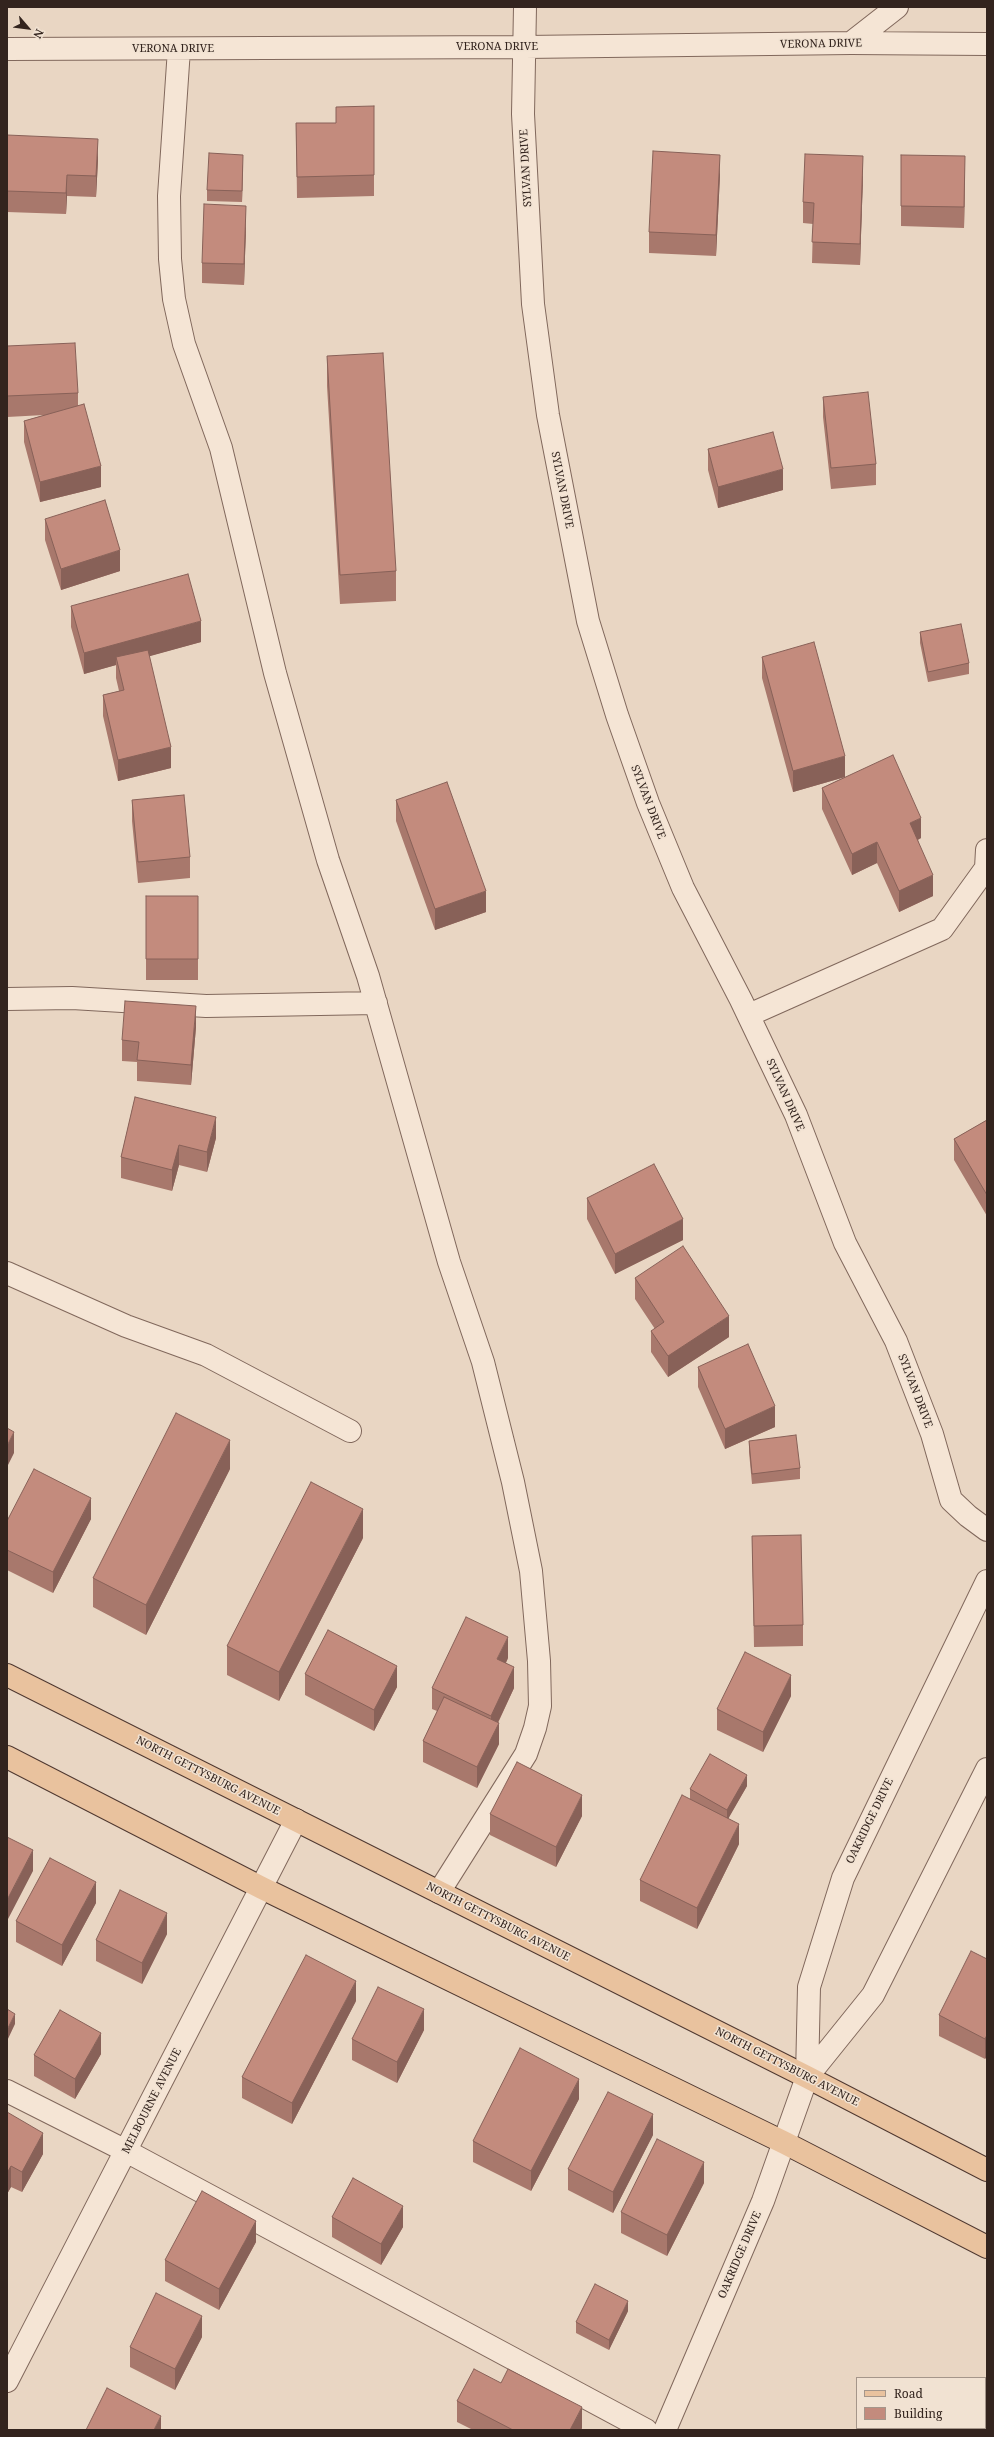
<!DOCTYPE html>
<style>
body{margin:0}
#map{position:relative;width:994px;height:2437px;overflow:hidden;background:#e9d6c3;font-family:"Noto Serif",serif}
canvas{display:block}
.frame{position:absolute;inset:0;border:8px solid #33241e;pointer-events:none}
.legend{position:absolute;left:856px;top:2377px;width:130px;height:52px;box-sizing:border-box;background:#f1e2d2;border:1px solid #a5968a;margin:0;padding:5px 7px;list-style:none;font-size:12px;color:#33241e}
.legend li{display:flex;align-items:center;gap:8px;height:20px}
.legend b{width:20px;border:1px solid #a5968a}
.north{position:absolute;left:8px;top:8px;width:40px;height:40px;-webkit-text-stroke:3px #f1e2d2;paint-order:stroke;rotate:118deg;font-size:11px;font-weight:700;line-height:16px;text-align:center;color:#33241e}
.north::after{content:'';display:block;margin:auto;width:14px;height:18px;background:#33241e;clip-path:polygon(50% 0,100% 100%,50% 72%,0 100%)}
</style>
<div id="map">
<canvas width="994" height="2437"></canvas>
<div class="frame"></div>
<ul class="legend">
<li><b style="height:5px;background:#e9c29e"></b>Road</li>
<li><b style="height:11px;background:#c38b7d"></b>Building</li>
</ul>
<div class="north">N</div>
</div>
<script>
const c = document.querySelector('canvas').getContext('2d');
c.lineJoin = 'round';
function shape(rows) {
  const path = new Path2D();
  for (const r of rows) {
    path.moveTo(r[0], r[1]);
    for (let i = 2; i < r.length; i += 2) path.lineTo(r[i], r[i + 1]);
  }
  return path;
}
function strokePath(path, color, width, dash) {
  c.strokeStyle = color;
  c.lineWidth = width;
  c.lineCap = dash ? 'butt' : 'round';
  c.setLineDash(dash || []);
  c.stroke(path);
}
function fill(path, color) {
  c.fillStyle = color;
  c.fill(path, 'evenodd');
}
function label(font, color, halo, rows, align = 'center') {
  c.font = font + ' "Noto Serif",serif';
  c.lineWidth = 3;
  c.setLineDash([]);
  c.textBaseline = 'middle';
  c.strokeStyle = halo;
  c.fillStyle = color;
  for (const [text, x, y, turn = 0] of rows) {
    c.save();
    c.translate(x, y);
    c.rotate((+turn || 0) * Math.PI / 180);
    c.textAlign = isNaN(turn) ? turn : align;
    if (halo) c.strokeText(text, 0, 0);
    c.fillText(text, 0, 0);
    c.restore();
  }
}
const minor = shape([
 [525,7,523,114,533,304,548,415,588,621,617,715,648,803,683,888,741,1000,796,1115,845,1243,896,1341,932,1434,951,1500,968,1516,987,1530],
 [851,43,897,7],
 [7,49,525,47,851,43,987,44],
 [179,49,169,196,170,259,174,299,184,344,221,448,275,673,328,860,368,976,449,1262,483,1362,513,1482,531,1571,539,1661,540,1706,535,1728,526,1754,439,1892],
 [7,999,72,998,206,1006,376,1003],
 [749,1015,942,929,986,868,987,850],
 [7,1273,126,1326,206,1355,350,1431],
 [807,2077,873,1995,987,1769],
 [7,2091,126,2151,646,2430],
 [7,2381,296,1820],
 [665,2430,763,2201,807,2077,809,1987,843,1878,987,1581]
]);
const major = shape([
 [7,1675,807,2077,987,2170],
 [7,1757,262,1888,785,2143,987,2247]
]);
strokePath(minor, '#81685c', 24);
strokePath(major, '#4f3830', 24);
strokePath(minor, '#f5e5d5', 22);
strokePath(major, '#e9c29e', 22);
fill(shape([
 [374,106,374,196,297,198,296,123,336,123],
 [7,135,98,160,96,197,67,196,66,214,7,212],
 [243,165,242,202,207,201,207,190],
 [720,175,716,256,649,253,649,232],
 [863,176,860,265,812,263,813,224,803,223,803,202],
 [965,177,964,228,901,226,901,206],
 [246,227,244,285,202,283,202,263],
 [7,346,78,393,78,406,101,487,40,502,24,442,24,421,44,415,7,417],
 [327,356,396,571,396,601,340,604,327,386],
 [823,397,876,464,876,485,831,489,823,417],
 [708,449,783,490,718,508,708,470],
 [45,519,120,571,61,590,45,540],
 [71,606,201,642,149,656,171,768,118,781,103,716,103,695,119,691,116,678,116,665,84,674,71,627],
 [920,632,969,663,969,674,928,682,920,643],
 [762,657,845,777,921,838,918,840,933,896,899,912,877,863,852,875,822,809,822,788,845,777,793,792,762,678],
 [132,800,190,857,190,878,138,883,132,821],
 [396,800,486,912,435,930,396,821],
 [146,896,198,896,198,980,146,980],
 [196,1027,191,1085,137,1081,137,1062,122,1061,122,1040],
 [135,1097,216,1138,207,1172,179,1165,172,1191,121,1178,121,1157],
 [987,1120,987,1216,954,1160,954,1139],
 [587,1198,683,1240,615,1274,587,1219],
 [635,1278,729,1337,668,1377,651,1352,651,1331,655,1329,635,1299],
 [698,1367,775,1427,725,1449,698,1387],
 [749,1441,800,1468,800,1479,752,1484,749,1452],
 [230,1469,146,1635,93,1607,93,1578],
 [91,1519,53,1593,7,1570,7,1521],
 [752,1536,803,1625,803,1646,754,1647],
 [363,1538,279,1701,227,1675,227,1646],
 [508,1658,506,1663,514,1688,498,1723,499,1744,477,1788,423,1762,423,1741,437,1711,432,1709,432,1688],
 [305,1674,397,1687,374,1731,305,1695],
 [791,1696,763,1752,717,1730,717,1709],
 [747,1786,728,1818,739,1844,697,1929,640,1901,640,1880,690,1799,690,1789],
 [490,1814,582,1816,556,1867,490,1835],
 [96,1903,62,1966,16,1942,16,1921],
 [167,1934,142,1984,96,1961,96,1940],
 [987,1959,987,2056,985,2059,939,2036,939,2015],
 [356,2001,292,2124,242,2098,242,2077],
 [424,2030,397,2083,352,2060,352,2039],
 [101,2054,75,2099,34,2076,34,2055],
 [579,2099,531,2191,473,2162,473,2141],
 [7,2112,43,2154,22,2192,11,2187,7,2194],
 [653,2135,613,2213,568,2190,568,2169],
 [704,2183,667,2256,621,2233,621,2212],
 [332,2217,403,2227,381,2265,332,2237],
 [256,2242,219,2310,165,2281,165,2260],
 [628,2311,609,2350,576,2333,576,2322],
 [202,2337,175,2390,130,2367,130,2347],
 [501,2383,582,2428,581,2430,473,2430,457,2422,457,2401]
]), '#a8786c');
fill(shape([
 [98,139,98,160,96,197,96,176],
 [243,155,243,165,242,202,242,191],
 [720,155,720,175,716,256,716,235],
 [863,156,863,176,860,265,860,244],
 [965,156,965,177,964,228,964,207],
 [67,175,67,196,66,214,66,193],
 [246,206,246,227,244,285,244,264],
 [101,466,101,487,40,502,40,482],
 [783,469,783,490,718,508,718,487],
 [120,550,120,571,61,590,61,569],
 [201,621,201,642,118,665,116,657,116,665,84,674,84,653],
 [171,747,171,768,118,781,118,760],
 [845,756,845,777,793,792,793,771],
 [921,818,921,838,910,843,910,823],
 [877,842,877,863,852,875,852,854],
 [933,875,933,896,899,912,899,891],
 [486,891,486,912,435,930,435,909],
 [196,1006,196,1027,191,1085,191,1065],
 [216,1117,216,1138,207,1172,207,1152],
 [179,1145,179,1165,172,1191,172,1170],
 [683,1219,683,1240,615,1274,615,1254],
 [729,1316,729,1337,668,1377,668,1356],
 [775,1406,775,1427,725,1449,725,1429],
 [14,1432,14,1453,7,1467,7,1446],
 [230,1440,230,1469,146,1635,146,1605],
 [91,1498,91,1519,53,1593,53,1572],
 [363,1509,363,1538,279,1701,279,1672],
 [508,1637,508,1658,497,1680,497,1659],
 [397,1666,397,1687,374,1731,374,1710],
 [514,1667,514,1688,491,1737,491,1716],
 [791,1675,791,1696,763,1752,763,1732],
 [499,1723,499,1744,477,1788,477,1767],
 [747,1775,747,1786,727,1821,727,1810],
 [582,1795,582,1816,556,1867,556,1847],
 [739,1824,739,1844,697,1929,697,1908],
 [33,1850,33,1871,7,1921,7,1900],
 [96,1882,96,1903,62,1966,62,1945],
 [167,1913,167,1934,142,1984,142,1963],
 [356,1981,356,2001,292,2124,292,2103],
 [424,2009,424,2030,397,2083,397,2062],
 [15,2014,15,2024,7,2041,7,2030],
 [101,2033,101,2054,75,2099,75,2079],
 [987,2035,987,2056,985,2059,985,2039],
 [579,2079,579,2099,531,2191,531,2171],
 [653,2114,653,2135,613,2213,613,2192],
 [43,2133,43,2154,22,2192,22,2172],
 [704,2162,704,2183,667,2256,667,2235],
 [11,2166,11,2187,7,2194,7,2173],
 [403,2206,403,2227,381,2265,381,2244],
 [256,2221,256,2242,219,2310,219,2289],
 [628,2301,628,2311,609,2350,609,2340],
 [202,2316,202,2337,175,2390,175,2369],
 [582,2407,582,2428,581,2430,570,2430],
 [161,2416,161,2430,154,2430]
]), '#886158');
const building = shape([
 [374,106,374,175,297,177,296,123,336,123,336,107,374,106],
 [7,135,98,139,96,176,67,175,66,193,7,191,7,135],
 [653,151,720,155,716,235,649,232,653,151],
 [209,153,243,155,242,191,207,190,209,153],
 [805,154,863,156,860,244,812,242,814,203,803,202,805,154],
 [901,155,965,156,964,207,901,206,901,155],
 [204,204,246,206,244,264,202,263,204,204],
 [75,343,78,393,7,396,7,346,75,343],
 [383,353,396,571,340,575,327,356,383,353],
 [868,392,876,464,831,468,823,397,868,392],
 [84,404,101,466,40,482,24,421,84,404],
 [773,432,783,469,718,487,708,449,773,432],
 [105,500,120,550,61,569,45,519,105,500],
 [188,574,201,621,84,653,71,606,188,574],
 [961,624,969,663,928,672,920,632,961,624],
 [814,642,845,756,793,771,762,657,814,642],
 [148,650,171,747,118,760,103,695,124,690,116,657,148,650],
 [893,755,921,818,910,823,933,875,899,891,877,842,852,854,822,788,893,755],
 [447,782,486,891,435,909,396,800,447,782],
 [184,795,190,857,138,862,132,800,184,795],
 [146,896,198,896,198,959,146,959,146,896],
 [125,1001,196,1006,191,1065,137,1060,139,1042,122,1040,125,1001],
 [135,1097,216,1117,207,1152,179,1145,172,1170,121,1157,135,1097],
 [987,1120,987,1195,954,1139,987,1120],
 [654,1164,683,1219,615,1254,587,1198,654,1164],
 [683,1246,729,1316,668,1356,651,1331,664,1322,635,1278,683,1246],
 [748,1344,775,1406,725,1429,698,1367,748,1344],
 [176,1413,230,1440,146,1605,93,1578,176,1413],
 [7,1428,14,1432,7,1446,7,1428],
 [796,1435,800,1468,752,1474,749,1441,796,1435],
 [34,1469,91,1498,53,1572,7,1550,7,1521,34,1469],
 [311,1482,363,1509,279,1672,227,1646,311,1482],
 [801,1535,803,1625,754,1626,752,1536,801,1535],
 [466,1617,508,1637,497,1659,514,1667,491,1716,432,1688,466,1617],
 [328,1630,397,1666,374,1710,305,1674,328,1630],
 [745,1652,791,1675,763,1732,717,1709,745,1652],
 [444,1697,499,1723,477,1767,423,1741,444,1697],
 [710,1754,747,1775,727,1810,690,1789,710,1754],
 [517,1762,582,1795,556,1847,490,1814,517,1762],
 [682,1795,739,1824,697,1908,640,1880,682,1795],
 [7,1837,33,1850,7,1900,7,1837],
 [50,1858,96,1882,62,1945,16,1921,50,1858],
 [120,1890,167,1913,142,1963,96,1940,120,1890],
 [971,1951,987,1959,987,2035,985,2039,939,2015,971,1951],
 [306,1955,356,1981,292,2103,242,2077,306,1955],
 [378,1987,424,2009,397,2062,352,2039,378,1987],
 [7,2009,15,2014,7,2030,7,2009],
 [60,2010,101,2033,75,2079,34,2055,60,2010],
 [520,2048,579,2079,531,2171,473,2141,520,2048],
 [608,2092,653,2114,613,2192,568,2169,608,2092],
 [7,2112,43,2133,22,2172,11,2166,7,2173,7,2112],
 [657,2139,704,2162,667,2235,621,2212,657,2139],
 [353,2178,403,2206,381,2244,332,2217,353,2178],
 [202,2191,256,2221,219,2289,165,2260,202,2191],
 [595,2284,628,2301,609,2340,576,2322,595,2284],
 [156,2293,202,2316,175,2369,130,2347,156,2293],
 [474,2369,501,2383,508,2369,582,2407,570,2430,513,2430,457,2401,474,2369],
 [107,2388,161,2416,154,2430,86,2430,107,2388]
]);
fill(building, '#c38b7d');
strokePath(building, '#886158', 1);
label('11px', '#33241e', '#f1e2d2', [
 ["VERONA DRIVE",821,44,-1],
 ["VERONA DRIVE",497,47],
 ["VERONA DRIVE",173,49],
 ["SYLVAN DRIVE",526,168,-93],
 ["SYLVAN DRIVE",562,490,79],
 ["SYLVAN DRIVE",648,802,69],
 ["SYLVAN DRIVE",785,1095,66],
 ["SYLVAN DRIVE",915,1391,69],
 ["NORTH GETTYSBURG AVENUE",208,1776,27],
 ["OAKRIDGE DRIVE",870,1821,-64],
 ["NORTH GETTYSBURG AVENUE",498,1922,27],
 ["NORTH GETTYSBURG AVENUE",787,2067,27],
 ["MELBOURNE AVENUE",152,2101,-63],
 ["OAKRIDGE DRIVE",740,2255,-67]
]);
</script>
